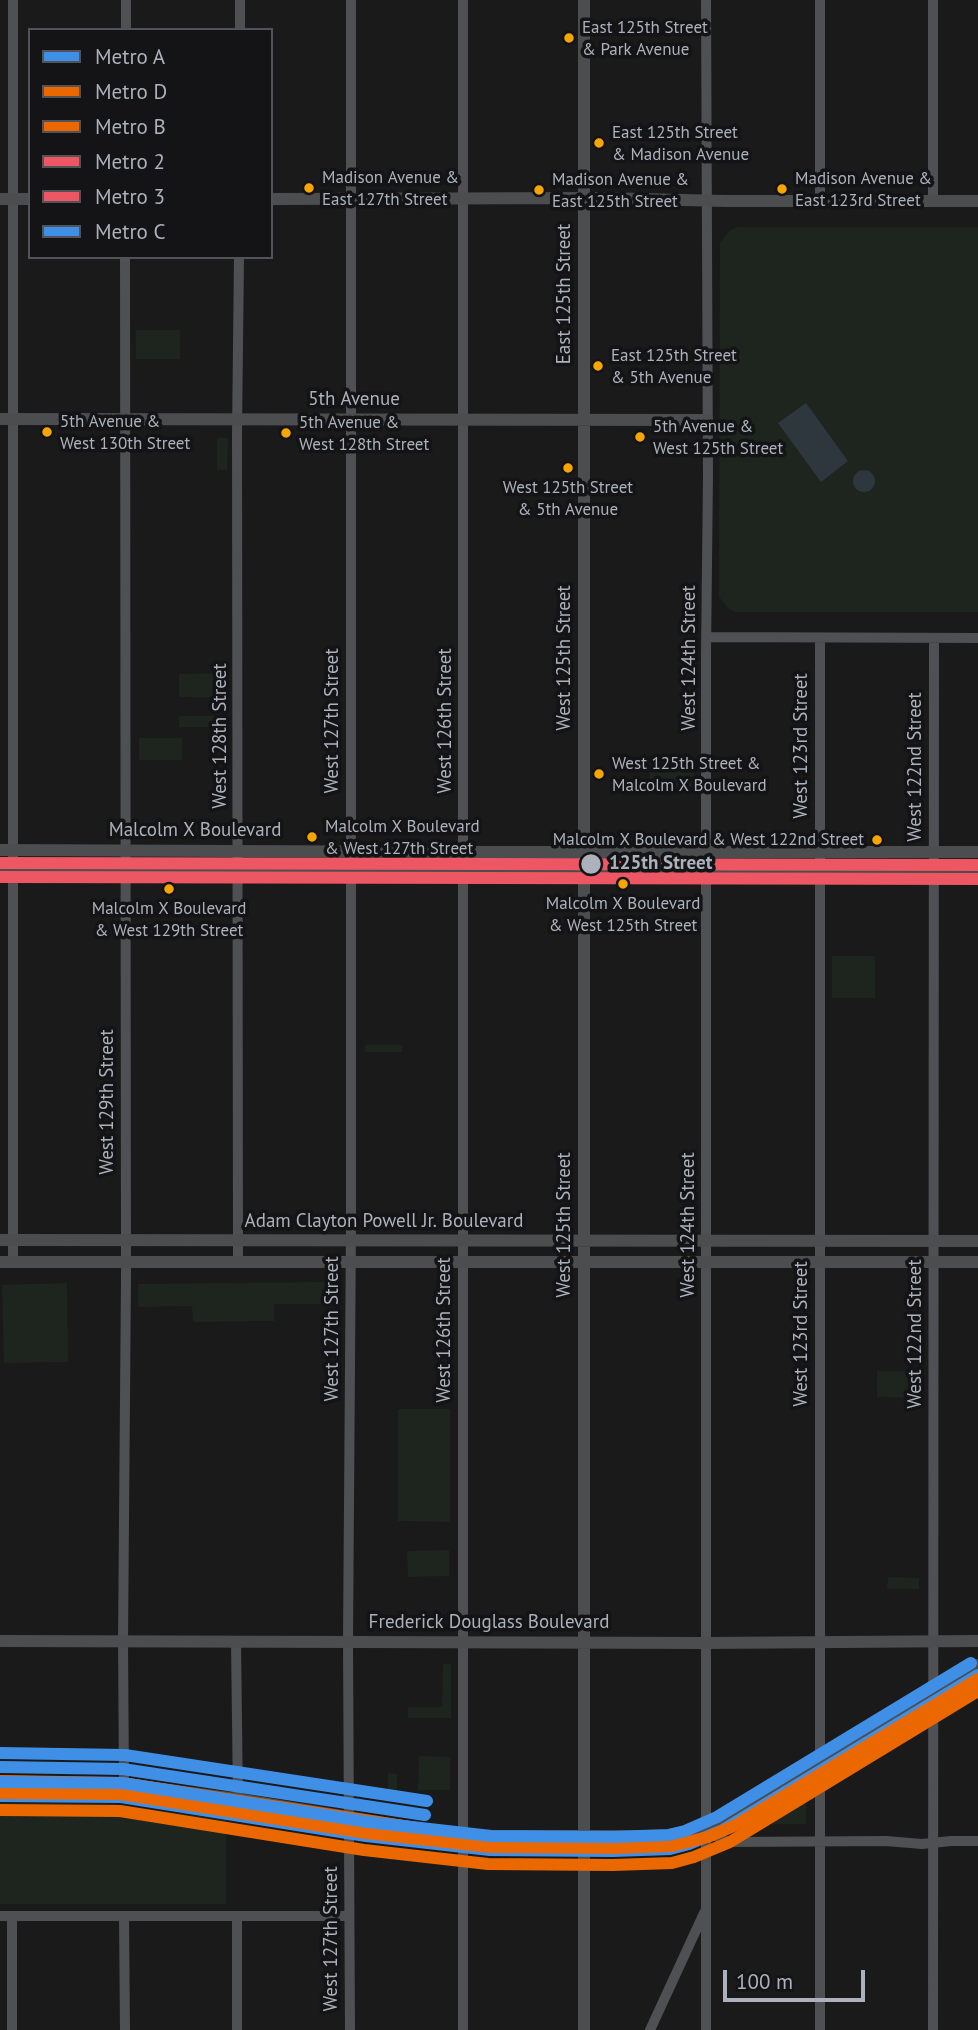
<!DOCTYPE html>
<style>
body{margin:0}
#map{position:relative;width:978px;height:2030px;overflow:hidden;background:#1a1a1b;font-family:"PT Sans",sans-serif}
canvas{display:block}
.legend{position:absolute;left:28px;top:28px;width:245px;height:231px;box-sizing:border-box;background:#141417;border:2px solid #515359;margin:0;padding:9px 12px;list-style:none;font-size:21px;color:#acb2bb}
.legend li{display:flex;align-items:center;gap:14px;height:35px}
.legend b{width:35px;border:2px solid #515359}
.scale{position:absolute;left:723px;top:1970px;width:142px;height:32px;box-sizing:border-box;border:4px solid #acb2bb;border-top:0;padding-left:9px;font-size:21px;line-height:24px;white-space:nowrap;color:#acb2bb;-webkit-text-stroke:5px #141417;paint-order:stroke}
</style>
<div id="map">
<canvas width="978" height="2030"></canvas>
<ul class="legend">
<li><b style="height:9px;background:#408fe7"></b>Metro A</li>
<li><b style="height:9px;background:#eb6800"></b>Metro D</li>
<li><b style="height:9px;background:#eb6800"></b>Metro B</li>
<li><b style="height:9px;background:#ed5663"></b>Metro 2</li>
<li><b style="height:9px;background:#ed5663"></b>Metro 3</li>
<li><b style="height:9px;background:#408fe7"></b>Metro C</li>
</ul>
<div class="scale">100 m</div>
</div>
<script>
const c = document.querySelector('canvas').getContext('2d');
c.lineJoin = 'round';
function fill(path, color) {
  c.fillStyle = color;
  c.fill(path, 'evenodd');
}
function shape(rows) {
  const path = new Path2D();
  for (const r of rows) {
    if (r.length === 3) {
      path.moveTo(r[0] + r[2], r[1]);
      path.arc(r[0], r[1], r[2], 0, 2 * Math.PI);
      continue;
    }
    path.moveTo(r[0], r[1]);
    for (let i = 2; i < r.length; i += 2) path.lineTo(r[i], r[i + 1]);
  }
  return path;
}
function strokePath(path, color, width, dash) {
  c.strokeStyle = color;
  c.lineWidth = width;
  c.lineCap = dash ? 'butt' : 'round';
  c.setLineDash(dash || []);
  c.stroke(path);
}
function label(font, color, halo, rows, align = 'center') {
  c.font = font + ' "PT Sans",sans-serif';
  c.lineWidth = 7;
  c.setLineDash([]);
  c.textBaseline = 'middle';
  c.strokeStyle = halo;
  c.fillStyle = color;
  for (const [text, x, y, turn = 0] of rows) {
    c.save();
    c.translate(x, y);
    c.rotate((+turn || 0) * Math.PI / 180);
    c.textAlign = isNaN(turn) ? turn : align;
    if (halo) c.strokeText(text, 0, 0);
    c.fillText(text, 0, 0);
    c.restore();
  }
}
fill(shape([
 [738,227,978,227,978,612,735,612,729,609,719,597,720,243,730,230],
 [136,330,180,330,180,359,136,359],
 [217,438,228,438,227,470,217,470],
 [225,673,225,698,179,697,179,674],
 [179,716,227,716,227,727,179,727],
 [139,738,182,738,182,760,139,760],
 [694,771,695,787,650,788,650,772],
 [832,956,875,956,875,998,832,998],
 [365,1045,402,1045,402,1052,365,1052],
 [327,1282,327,1304,274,1304,274,1321,193,1322,192,1306,138,1307,138,1284],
 [67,1283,68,1362,4,1363,2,1285],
 [877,1371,920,1371,920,1398,877,1397],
 [398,1409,450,1409,450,1522,398,1521],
 [449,1550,449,1576,408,1577,407,1551],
 [888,1577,919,1578,919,1589,887,1589],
 [443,1664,451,1664,451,1718,408,1718,408,1707,442,1707],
 [419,1756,450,1757,450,1790,418,1790],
 [388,1773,397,1774,397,1801,388,1800],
 [806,1796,806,1824,773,1824,779,1813],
 [0,1803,108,1803,226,1820,226,1904,0,1904]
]), '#1e251e');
fill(shape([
 [806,403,848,461,821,482,778,423],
 [864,481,11]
]), '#2d373d');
strokePath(shape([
 [13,0,13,1262],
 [820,0,820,201],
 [933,0,933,201],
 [126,30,126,0],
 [240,30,240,0],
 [707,637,978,638],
 [820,638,820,2030],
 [238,1262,237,434,239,257],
 [236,1641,238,1800],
 [124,1784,123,1641,126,1277,125,257],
 [707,1830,720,1839,731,1842,886,1841,922,1844,951,1841,978,1841],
 [0,1916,349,1916],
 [12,1916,12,2030],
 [237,1916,237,2030],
 [124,1917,125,2030],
 [350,2030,348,1641,351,1225,351,0],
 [463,2030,463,0],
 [650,2030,704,1913],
 [706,2030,706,653,708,475,706,0],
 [933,2030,934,638]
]), '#4e5054', 10);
strokePath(shape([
 [0,199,30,199],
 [271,199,600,198,725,201,978,201],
 [0,419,707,420],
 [0,850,463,852,978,852],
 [0,872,978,873],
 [0,1240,978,1241],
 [0,1262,978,1262],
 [0,1641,706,1643,978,1641],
 [0,1781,124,1784,244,1800,463,1836,693,1836,727,1819,978,1665],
 [584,2030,584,0]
]), '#4c4d4f', 12);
strokePath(shape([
 [0,1767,123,1769,425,1815],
 [0,1796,121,1797,366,1836,490,1850,613,1851,670,1849,689,1844,723,1830,978,1675]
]), '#408fe7', 12);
strokePath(shape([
 [0,1793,121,1794,366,1833,490,1847,614,1848,672,1846,708,1837,736,1825,978,1679]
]), '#eb6800', 12);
strokePath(shape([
 [0,1781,122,1783,423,1829],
 [0,1810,120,1811,364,1850,488,1864,613,1865,672,1863,694,1857,730,1842,978,1691]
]), '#eb6800', 12);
strokePath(shape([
 [0,863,978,865]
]), '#ed5663', 12);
strokePath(shape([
 [0,877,978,879]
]), '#ed5663', 12);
strokePath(shape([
 [0,1753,125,1755,427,1801],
 [0,1782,122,1783,368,1822,491,1836,613,1837,668,1835,685,1831,717,1817,971,1663]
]), '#408fe7', 12);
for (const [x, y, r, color] of [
 [569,38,6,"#f7a600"],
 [599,143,6,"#f7a600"],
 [309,188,6,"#f7a600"],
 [782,189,6,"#f7a600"],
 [539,190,6,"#f7a600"],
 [598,366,6,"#f7a600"],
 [47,432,6,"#f7a600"],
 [286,433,6,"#f7a600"],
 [640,437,6,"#f7a600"],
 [568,468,6,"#f7a600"],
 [599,774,6,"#f7a600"],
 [312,837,6,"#f7a600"],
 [877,840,6,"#f7a600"],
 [591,864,11,"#acb2bb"],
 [623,884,6,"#f7a600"],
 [169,889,6,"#f7a600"]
]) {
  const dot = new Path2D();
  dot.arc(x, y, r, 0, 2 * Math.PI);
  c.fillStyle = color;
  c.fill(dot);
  strokePath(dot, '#141417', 2.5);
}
label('17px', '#acb2bb', '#141417', [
 ["East 125th Street",582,28],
 ["& Park Avenue",582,50],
 ["East 125th Street",612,133],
 ["& Madison Avenue",612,155],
 ["Madison Avenue &",322,178],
 ["East 127th Street",322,200],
 ["Madison Avenue &",795,179],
 ["East 123rd Street",795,201],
 ["Madison Avenue &",552,180],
 ["East 125th Street",552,202],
 ["East 125th Street",611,356],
 ["& 5th Avenue",611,378],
 ["5th Avenue &",60,422],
 ["West 130th Street",60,444],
 ["5th Avenue &",299,423],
 ["West 128th Street",299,445],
 ["5th Avenue &",653,427],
 ["West 125th Street",653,449],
 ["West 125th Street",568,488,"center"],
 ["& 5th Avenue",568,510,"center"],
 ["West 125th Street &",612,764],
 ["Malcolm X Boulevard",612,786],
 ["Malcolm X Boulevard",325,827],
 ["& West 127th Street",325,849],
 ["Malcolm X Boulevard & West 122nd Street",864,840,"right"],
 ["Malcolm X Boulevard",623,904,"center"],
 ["& West 125th Street",623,926,"center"],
 ["Malcolm X Boulevard",169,909,"center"],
 ["& West 129th Street",169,931,"center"]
], 'left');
label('19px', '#acb2bb', '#141417', [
 ["East 125th Street",565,294,-90],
 ["5th Avenue",354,400],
 ["West 125th Street",565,658,-90],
 ["West 124th Street",690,658,-90],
 ["West 127th Street",333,721,-90],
 ["West 126th Street",446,721,-90],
 ["West 128th Street",221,736,-90],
 ["West 123rd Street",802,746,-90],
 ["West 122nd Street",916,767,-90],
 ["Malcolm X Boulevard",195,831],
 ["West 129th Street",108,1102,-90],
 ["Adam Clayton Powell Jr. Boulevard",384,1222],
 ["West 125th Street",565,1225,-90],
 ["West 124th Street",689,1225,-90],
 ["West 127th Street",333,1329,-90],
 ["West 126th Street",445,1330,-90],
 ["West 123rd Street",802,1334,-90],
 ["West 122nd Street",916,1334,-90],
 ["Frederick Douglass Boulevard",489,1623],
 ["West 127th Street",332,1939,-90]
]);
label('bold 19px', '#acb2bb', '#141417', [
 ["125th Street",609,864]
], 'left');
</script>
